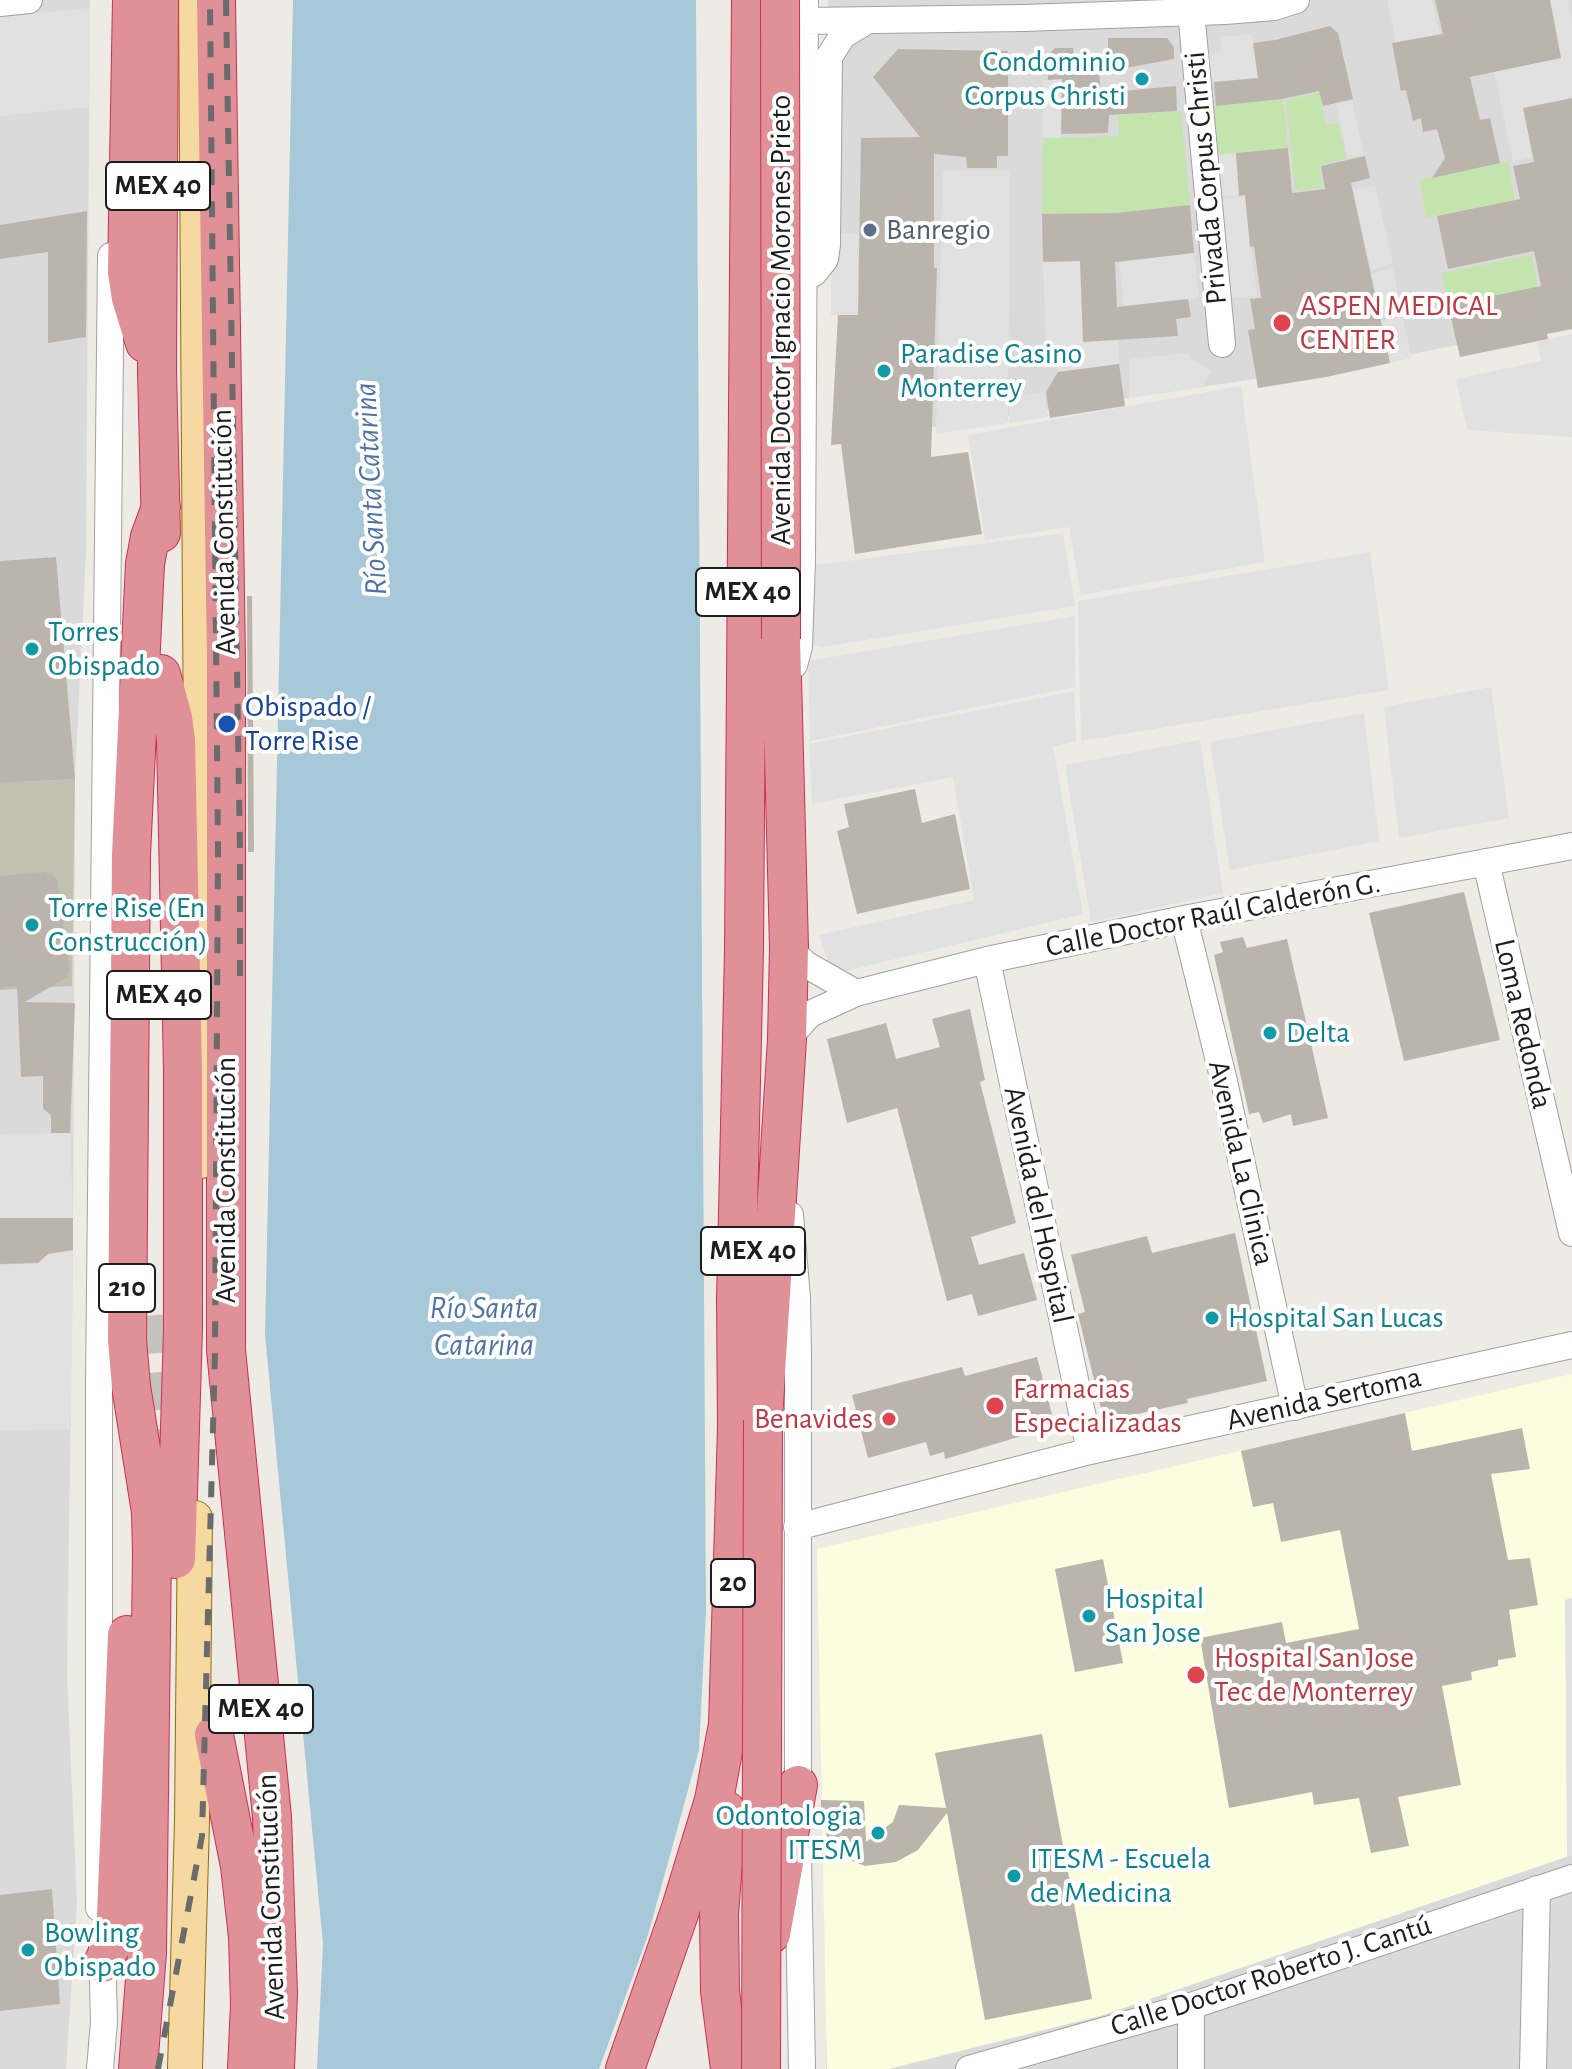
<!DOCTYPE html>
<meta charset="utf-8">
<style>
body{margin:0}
canvas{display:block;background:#eeebe4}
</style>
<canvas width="1572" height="2069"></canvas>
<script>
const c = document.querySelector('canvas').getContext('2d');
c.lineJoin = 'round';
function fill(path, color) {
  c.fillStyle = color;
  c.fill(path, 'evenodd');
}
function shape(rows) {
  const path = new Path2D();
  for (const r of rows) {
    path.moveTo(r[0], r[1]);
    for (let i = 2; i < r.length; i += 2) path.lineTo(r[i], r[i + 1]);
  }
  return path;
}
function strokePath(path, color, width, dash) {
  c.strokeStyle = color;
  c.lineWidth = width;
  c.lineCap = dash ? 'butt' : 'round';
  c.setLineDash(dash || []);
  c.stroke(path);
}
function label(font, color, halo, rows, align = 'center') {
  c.font = font + ' "Alegreya Sans",sans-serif';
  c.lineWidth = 8;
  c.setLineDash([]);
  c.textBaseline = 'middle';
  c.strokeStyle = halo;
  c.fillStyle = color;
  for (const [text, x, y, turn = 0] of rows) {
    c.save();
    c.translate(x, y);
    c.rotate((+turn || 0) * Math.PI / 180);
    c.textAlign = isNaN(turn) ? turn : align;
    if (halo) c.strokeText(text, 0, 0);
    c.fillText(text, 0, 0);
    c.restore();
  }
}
fill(shape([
 [0,0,90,0,86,553,75,779,73,1250,67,1674,77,1903,66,2069,0,2069],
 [828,0,1572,0,1572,323,1375,361,841,441],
 [1572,1649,1572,2069,826,2069,834,1781]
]), '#dbdada');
fill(shape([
 [1572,1374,1572,1855,1100,2016,889,2069,827,2069,817,1549]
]), '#fafdde');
fill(shape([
 [75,779,72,986,0,990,0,783]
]), '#c0c1b0');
fill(shape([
 [1329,90,1331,101,1321,104,1326,125,1338,123,1346,159,1319,165,1323,188,1295,191,1286,100],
 [1283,99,1288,148,1215,155,1211,106],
 [1181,111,1190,205,1113,213,1042,214,1043,138,1119,136,1118,115],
 [1508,161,1515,200,1427,218,1419,180],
 [1531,255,1538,287,1448,305,1442,273]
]), '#c3e5ad');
fill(shape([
 [1387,0,1432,0,1440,34,1396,42],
 [1550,0,1568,0,1572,22,1572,98,1524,108,1533,157,1513,162,1494,71,1560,58],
 [90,8,89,107,0,116,0,17],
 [1252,34,1258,78,1212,82,1207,54,1221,51,1221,37],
 [1061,79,1061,138,1043,138,1043,80],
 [1352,101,1364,155,1348,158,1336,104],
 [1236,153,1239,196,1218,197,1215,155],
 [1010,170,1008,423,936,434,943,171],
 [1375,185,1393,264,1371,270,1353,190],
 [1245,197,1257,296,1228,298,1219,199],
 [831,233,859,234,858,315,831,315],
 [1194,253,1199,298,1124,306,1119,262],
 [1080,261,1083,341,1118,340,1119,364,1058,372,1046,340,1043,262],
 [1393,268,1401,313,1380,318,1371,274],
 [1402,315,1412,358,1390,363,1380,321],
 [1572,334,1572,437,1467,430,1456,379,1541,361,1537,342],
 [1189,353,1193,360,1211,371,1202,387,1129,398,1130,359],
 [1241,386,1265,562,1081,595,1069,527,985,540,968,435],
 [1044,392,1048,417,1009,423,1010,397],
 [1063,533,1075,606,822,647,804,642,808,566],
 [1370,552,1389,690,1081,741,1078,601],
 [1075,616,1075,687,810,741,808,661],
 [1491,687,1509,818,1399,838,1384,707],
 [1074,691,1076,741,1053,747,1083,914,833,974,819,935,974,900,953,777,812,804,809,744],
 [1364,713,1379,841,1230,870,1210,742],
 [1200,740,1223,893,1091,922,1065,765],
 [70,1133,73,1218,0,1218,0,1134],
 [73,1250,71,1429,0,1431,0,1265,38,1263,48,1254],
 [1572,1598,1572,1855,1567,1857,1565,1600]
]), '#e1e1e1');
fill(shape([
 [293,0,696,0,706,1610,699,1750,648,1935,599,2069,317,2069,323,1944,265,1335]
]), '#a7c8d8');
fill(shape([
 [1435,0,1550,0,1561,58,1470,77,1480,120,1490,118,1500,163,1432,178,1445,158,1437,129,1423,132,1421,118,1413,121,1406,90,1401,91,1392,43,1443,34],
 [1330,26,1338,33,1353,99,1323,106,1319,91,1282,99,1216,106,1214,82,1258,78,1253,43,1275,40],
 [1108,38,1167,38,1174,47,1174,59,1099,73,1101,93,1176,86,1177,111,1109,115,1108,133,1061,134,1062,79,1048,80,1048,55,1055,48,1073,48,1074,56,1108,56],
 [898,49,1008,51,1008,156,997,156,997,168,967,168,966,157,934,154,934,268,937,268,931,457,968,452,982,534,855,554,841,444,831,445,838,315,858,315,861,138,920,137,873,77],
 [1572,98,1572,329,1547,334,1548,339,1460,357,1448,305,1541,286,1534,251,1448,269,1437,216,1520,199,1513,166,1534,162,1523,108],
 [1288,148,1292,193,1325,189,1321,166,1365,156,1370,178,1351,183,1390,363,1326,377,1258,388,1248,330,1255,329,1250,299,1261,298,1254,246,1250,247,1245,195,1239,196,1236,153],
 [1190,205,1194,253,1115,262,1117,307,1188,299,1191,317,1176,319,1178,336,1083,342,1080,261,1043,262,1042,214,1116,213],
 [87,211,86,337,48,343,48,252,0,259,0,225],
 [1119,364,1125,406,1050,418,1046,392,1058,372],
 [56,557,75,779,0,783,0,561],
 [247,596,252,596,254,852,248,852],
 [915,789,922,823,955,814,970,889,857,914,837,831,849,827,844,804],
 [44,872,51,874,57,879,70,970,67,977,25,1002,75,1003,70,1133,51,1133,51,1115,43,1109,43,1076,21,1077,17,986,0,988,0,876],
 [1464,892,1500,1040,1404,1061,1369,913],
 [1243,937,1247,948,1287,939,1328,1118,1293,1126,1291,1114,1263,1123,1259,1112,1249,1114,1214,955,1223,952,1220,942],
 [970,1009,985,1080,980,1082,1016,1223,971,1237,979,1265,1024,1253,1037,1300,978,1316,972,1294,947,1301,897,1108,847,1123,827,1039,886,1023,896,1059,940,1047,932,1019],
 [0,1218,73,1218,73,1250,48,1254,38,1263,0,1264],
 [1235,1233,1267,1381,1187,1399,1188,1403,1104,1421,1078,1314,1085,1312,1071,1255,1147,1236,1152,1253],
 [1037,1357,1053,1418,1023,1427,1025,1435,945,1459,944,1452,930,1456,926,1442,868,1458,852,1395,962,1367,965,1376],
 [1405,1413,1412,1451,1522,1428,1530,1469,1491,1474,1508,1560,1530,1558,1538,1605,1509,1610,1516,1657,1498,1660,1498,1666,1471,1672,1472,1680,1442,1686,1461,1785,1398,1797,1409,1846,1371,1853,1359,1798,1314,1805,1312,1792,1229,1808,1200,1638,1282,1622,1286,1643,1359,1629,1340,1530,1281,1542,1273,1503,1253,1507,1241,1451],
 [1103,1559,1123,1663,1075,1672,1055,1569],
 [1042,1734,1092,1999,985,2020,947,1813,918,1850,896,1862,865,1866,840,1856,828,1840,821,1817,821,1800,864,1801,866,1842,893,1822,899,1805,946,1808,935,1753],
 [52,1889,60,2004,0,2011,0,1895]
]), '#bab4ad');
strokePath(shape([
 [157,1315,168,1435]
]), '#c4c2bc', 38, [38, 19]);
const minor = shape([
 [0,3,29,0],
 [1191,11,1222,344],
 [804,21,1023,18,1225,11,1274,7,1296,0],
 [803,278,814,273,825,259,827,245,829,57,843,35,865,22],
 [794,665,799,647,802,559,805,0],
 [1486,862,1572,1233],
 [1184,919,1223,1077,1295,1407],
 [789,948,805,964,856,993],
 [987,960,1090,1451],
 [787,1039,810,1014,856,993,987,960,1184,919,1572,846],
 [790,1215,797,1298,798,1355,798,1799],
 [797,1527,1090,1451,1572,1345],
 [798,1855,802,2069],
 [99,1908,99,1384,111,256],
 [100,2069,104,2022,102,1947],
 [969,2069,1191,2006,1572,1878],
 [1191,2069,1191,2006],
 [1533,2069,1537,1889]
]);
const major = shape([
 [196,0,203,1062,201,1161],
 [185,2069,192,1822,195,1518]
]);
const highway = shape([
 [132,0,127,272,131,298,145,343],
 [159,0,157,371,161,533],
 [216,0,226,658,226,1350,272,1817,278,1994,275,2069],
 [161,674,173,718,176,740,183,1072,183,1329,176,1559],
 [763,1420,787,1039,789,948,781,639],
 [214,1735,240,1866,248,1937,250,2004,247,2069],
 [727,1811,719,1914,720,1991,730,2069],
 [771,1934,798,1785],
 [103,1963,110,1948,116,1917,127,1635],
 [138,2069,147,1953,152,1552,151,1512,131,1386,127,1340,131,855,145,564,150,537,161,507],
 [625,2069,680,1911,714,1800,728,1724,737,1427,736,1299,744,950,751,0]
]);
strokePath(minor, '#a1a1a1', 28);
strokePath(major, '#8c6e0a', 36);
strokePath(highway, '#cc3056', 40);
strokePath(minor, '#fff', 26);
strokePath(major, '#f5d9a1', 34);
strokePath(highway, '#e09097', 38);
strokePath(shape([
 [226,0,240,851,240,991],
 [158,2069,202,1836,215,1353,218,851,210,0]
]), '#6b6b6b', 6, [16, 16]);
const highwayBridge = shape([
 [780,0,781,639],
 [761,2069,763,1420]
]);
strokePath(highwayBridge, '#cc3056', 40, []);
strokePath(highwayBridge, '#e09097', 38);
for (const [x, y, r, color] of [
 [1142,79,8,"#0f9aa8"],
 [870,230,8,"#5c6f8a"],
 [1282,323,10,"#e0444e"],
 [884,371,8,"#0f9aa8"],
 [32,649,8,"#0f9aa8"],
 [227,724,10,"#1a4fb4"],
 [32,925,8,"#0f9aa8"],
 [1270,1033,8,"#0f9aa8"],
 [1212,1318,8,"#0f9aa8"],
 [995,1406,10,"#e0444e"],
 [889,1419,8,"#e0444e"],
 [1089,1616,8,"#0f9aa8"],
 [1196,1675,10,"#e0444e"],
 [878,1833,8,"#0f9aa8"],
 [1014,1876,8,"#0f9aa8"],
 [28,1950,8,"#0f9aa8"]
]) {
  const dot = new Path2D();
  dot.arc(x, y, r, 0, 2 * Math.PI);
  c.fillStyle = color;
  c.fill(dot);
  strokePath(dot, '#fff', 3);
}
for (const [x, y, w] of [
 [158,186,104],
 [748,592,104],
 [159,995,104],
 [753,1251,104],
 [127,1288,56],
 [733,1583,44],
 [261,1709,104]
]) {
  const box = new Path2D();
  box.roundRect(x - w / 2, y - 24, w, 48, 6);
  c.fillStyle = '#fff';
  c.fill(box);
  strokePath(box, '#1d1d1d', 2);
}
label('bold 28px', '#1d1d1d', null, [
 ["MEX 40",158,186],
 ["MEX 40",748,592],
 ["MEX 40",159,995],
 ["MEX 40",753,1251],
 ["210",127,1288],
 ["20",733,1583],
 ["MEX 40",261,1709]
]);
label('30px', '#0d838f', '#fff', [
 ["Condominio",1126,62,"right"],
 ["Corpus Christi",1126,96,"right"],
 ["Paradise Casino",900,354],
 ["Monterrey",900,388],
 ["Torres",48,632],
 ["Obispado",48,666],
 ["Torre Rise (En",48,908],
 ["Construcción)",48,942],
 ["Delta",1286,1033],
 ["Hospital San Lucas",1228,1318],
 ["Hospital",1105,1599],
 ["San Jose",1105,1633],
 ["Odontologia",862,1816,"right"],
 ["ITESM",862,1850,"right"],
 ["ITESM - Escuela",1030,1859],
 ["de Medicina",1030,1893],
 ["Bowling",44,1933],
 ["Obispado",44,1967]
], 'left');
label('30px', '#1d1d1d', '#fff', [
 ["Privada Corpus Christi",1206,178,-95],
 ["Avenida Doctor Ignacio Morones Prieto",781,320,-90],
 ["Avenida Constitución",224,532,-91],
 ["Calle Doctor Raúl Calderón G.",1213,915,-11],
 ["Loma Redonda",1523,1024,77],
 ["Avenida La Clinica",1241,1163,77],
 ["Avenida Constitución",226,1180,-90],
 ["Avenida del Hospital",1038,1205,78],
 ["Avenida Sertoma",1324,1399,-13],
 ["Avenida Constitución",271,1897,-92],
 ["Calle Doctor Roberto J. Cantú",1271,1976,-18]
]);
label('30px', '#4e5e75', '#fff', [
 ["Banregio",886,230]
], 'left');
label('30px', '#be3a42', '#fff', [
 ["ASPEN MEDICAL",1300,306],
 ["CENTER",1300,340],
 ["Farmacias",1013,1389],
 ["Especializadas",1013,1423],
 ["Benavides",873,1419,"right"],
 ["Hospital San Jose",1214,1658],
 ["Tec de Monterrey",1214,1692]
], 'left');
label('30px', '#164399', '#fff', [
 ["Obispado /",245,707],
 ["Torre Rise",245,741]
], 'left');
label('italic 32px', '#5073a6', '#fff', [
 ["Río Santa Catarina",371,489,-93],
 ["Río Santa",484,1308],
 ["Catarina",484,1345]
]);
</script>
